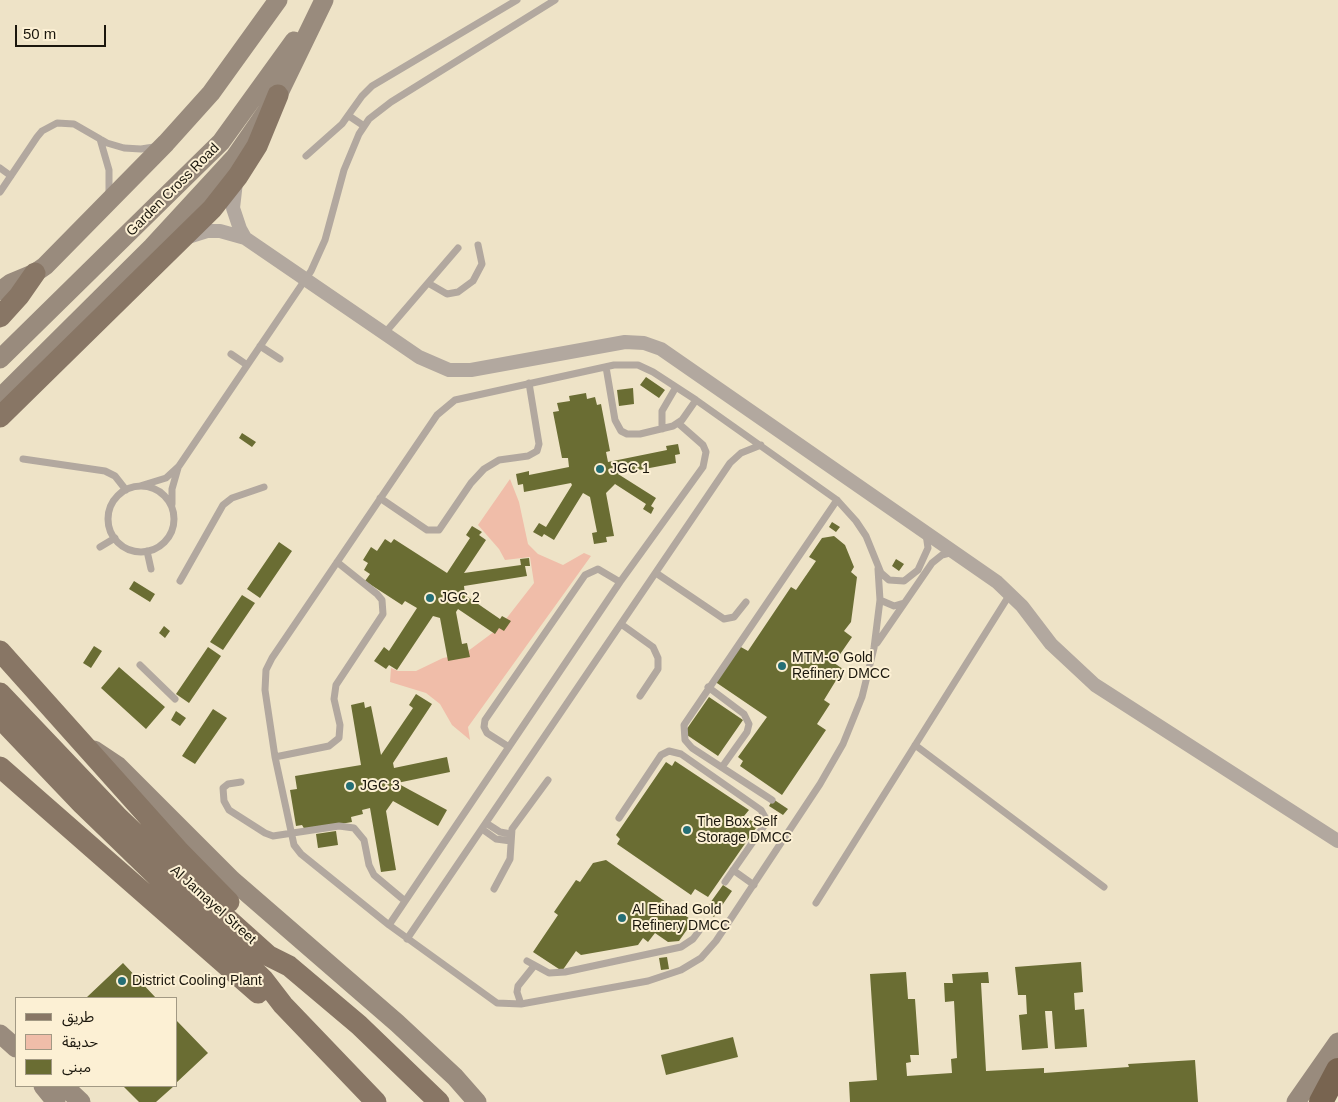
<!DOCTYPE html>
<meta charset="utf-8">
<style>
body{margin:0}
#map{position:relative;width:1338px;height:1102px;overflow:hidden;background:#eee3c7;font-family:Arial,"Noto Sans Arabic",sans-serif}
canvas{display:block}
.legend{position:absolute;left:15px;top:997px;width:162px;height:90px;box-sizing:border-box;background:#fcf0d4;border:1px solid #a29984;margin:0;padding:6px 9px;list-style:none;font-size:15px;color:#1b170d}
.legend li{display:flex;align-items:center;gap:10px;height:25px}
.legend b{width:25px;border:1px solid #a29984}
.scale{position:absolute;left:15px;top:25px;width:91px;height:22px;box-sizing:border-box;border:2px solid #1b170d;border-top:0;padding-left:6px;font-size:15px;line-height:18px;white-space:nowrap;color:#1b170d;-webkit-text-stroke:4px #fcf0d4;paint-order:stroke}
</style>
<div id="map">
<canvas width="1338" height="1102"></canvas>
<ul class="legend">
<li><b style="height:6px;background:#887665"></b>طريق</li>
<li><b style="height:14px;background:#f0bda9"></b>حديقة</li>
<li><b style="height:14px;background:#6a6d33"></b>مبنى</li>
</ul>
<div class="scale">50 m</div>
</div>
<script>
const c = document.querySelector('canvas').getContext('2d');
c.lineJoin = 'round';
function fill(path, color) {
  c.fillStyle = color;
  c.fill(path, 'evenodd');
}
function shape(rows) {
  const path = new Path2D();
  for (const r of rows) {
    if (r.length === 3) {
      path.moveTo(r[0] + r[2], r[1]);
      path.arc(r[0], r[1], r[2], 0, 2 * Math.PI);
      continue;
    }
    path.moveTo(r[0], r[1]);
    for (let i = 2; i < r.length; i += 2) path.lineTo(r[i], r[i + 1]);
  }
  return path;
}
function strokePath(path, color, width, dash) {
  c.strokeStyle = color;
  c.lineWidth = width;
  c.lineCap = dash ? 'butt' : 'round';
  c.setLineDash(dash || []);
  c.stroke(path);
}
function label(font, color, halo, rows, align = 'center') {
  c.font = font + ' Arial,sans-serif';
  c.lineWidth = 4;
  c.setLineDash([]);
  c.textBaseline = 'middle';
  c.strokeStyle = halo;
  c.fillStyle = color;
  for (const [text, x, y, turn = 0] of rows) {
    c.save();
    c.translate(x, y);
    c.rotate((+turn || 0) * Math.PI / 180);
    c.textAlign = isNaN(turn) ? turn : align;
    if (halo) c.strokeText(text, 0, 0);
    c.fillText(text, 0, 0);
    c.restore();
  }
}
fill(shape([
 [510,479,519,502,528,544,538,554,563,565,584,553,591,556,468,727,470,740,452,725,440,704,426,693,390,682,391,668,398,671,416,671,443,658,464,654,499,628,534,583,530,557,505,560,499,549,478,525]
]), '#f0bda9');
fill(shape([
 [646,377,665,390,659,398,640,385],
 [633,388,634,404,619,406,617,390],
 [586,393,587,399,595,397,597,405,601,404,610,451,606,452,608,462,667,450,666,446,678,444,680,454,675,455,676,463,618,474,656,498,651,506,654,508,651,514,643,509,646,504,615,484,606,493,614,536,606,537,607,542,594,544,592,533,597,532,590,497,583,493,554,540,544,534,542,537,533,532,539,523,546,527,572,485,571,483,524,492,523,484,518,485,516,474,529,471,529,475,569,467,568,458,562,458,553,412,559,411,557,403,570,401,569,396],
 [242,433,256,442,252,447,239,438],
 [832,522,840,527,836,532,829,527],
 [472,526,482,532,479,535,486,540,464,573,521,565,520,559,529,558,530,566,525,566,527,576,464,586,465,595,500,619,502,616,511,621,504,631,499,628,495,634,458,609,456,612,462,644,467,643,470,657,448,661,440,618,433,616,397,670,389,665,386,669,374,661,384,647,389,651,417,608,405,601,402,605,365,581,370,574,364,570,368,563,363,560,371,547,377,551,385,539,391,543,394,539,447,573,470,538,466,535],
 [834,536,845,545,854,567,851,572,857,577,851,622,844,631,852,637,834,663,843,669,824,700,830,704,817,724,826,730,782,795,740,766,743,761,738,757,767,717,714,681,739,646,748,651,791,587,796,590,816,561,809,557,822,538],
 [279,542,292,551,260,598,247,589],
 [896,559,904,564,899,571,892,566],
 [134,581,155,594,150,602,129,589],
 [242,595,255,603,223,650,210,642],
 [164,626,170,631,165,638,159,633],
 [94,646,102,651,91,668,83,663],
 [208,647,221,656,189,703,176,694],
 [119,667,165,707,146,729,101,688],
 [416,694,432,704,393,763,394,768,447,757,450,772,397,783,447,810,438,826,393,801,386,811,396,870,381,872,370,808,362,810,363,814,351,817,352,822,305,830,302,825,296,826,290,790,297,789,295,776,361,765,351,705,364,702,365,708,371,706,381,755,413,708,409,705],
 [709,697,743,720,718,756,684,733],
 [213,709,227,718,195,764,182,756],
 [176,711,186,718,180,726,171,720],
 [675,761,749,810,744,816,758,825,708,897,695,889,691,895,617,844,620,839,616,835,666,762,672,766],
 [773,799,788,809,783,815,769,806],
 [336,831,338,845,318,848,316,834],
 [606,860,693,921,679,941,668,942,655,933,648,942,643,938,638,945,581,955,576,951,562,971,533,952,558,915,554,912,576,880,580,882,593,863],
 [723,885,732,891,714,917,705,910],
 [667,957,669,969,661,970,659,958],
 [1081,962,1083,992,1074,993,1075,1010,1084,1009,1087,1047,1055,1049,1052,1011,1045,1011,1048,1048,1022,1050,1019,1015,1027,1014,1026,995,1018,995,1015,967],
 [123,963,156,998,86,998],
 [906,972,908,999,915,999,919,1055,910,1055,911,1062,906,1063,907,1076,952,1073,951,1059,957,1058,954,1001,945,1002,944,983,953,983,952,974,988,972,989,983,981,983,986,1071,1044,1068,1044,1073,1129,1067,1128,1064,1195,1060,1198,1102,850,1102,849,1082,877,1080,870,974],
 [176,1020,208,1053,176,1083],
 [733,1037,738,1057,666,1075,661,1055],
 [123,1086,174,1086,156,1102,139,1102]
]), '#6a6d33');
strokePath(shape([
 [349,116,364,126],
 [100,139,109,170,109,194],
 [306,156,342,124,362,96,372,86,517,0],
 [0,168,11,176],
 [0,192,37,137,42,131,57,123,74,124,107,143,124,148,141,149,154,147],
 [428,283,447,294,458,292,473,281,482,264,478,245],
 [384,334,458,248],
 [260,346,280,359],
 [231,354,247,365],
 [606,367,615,420,621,431,627,434,640,434,673,426,682,420,696,400],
 [662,429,662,411,676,387],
 [23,459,105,471,115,476,126,490],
 [140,486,166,478,179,466,311,271,325,240,344,170,359,134,369,119,391,102,555,0],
 [141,519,33],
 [380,498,427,530,439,530,471,483,484,469,499,460,528,456,537,451,539,444,529,383],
 [172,504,172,489,178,468],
 [100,547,115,538],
 [147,551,151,569],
 [878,569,880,600,874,648,862,697,843,744,820,784,716,941,701,958,681,970,648,981,521,1004,497,1003,389,925,301,854,294,845,275,757,265,690,266,670,272,658,437,415,455,400,614,365,638,365,653,372,696,400,837,500,856,521,866,536,881,573,889,580,904,581,918,570,928,548,926,534],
 [656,573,724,619,734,617,746,602],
 [180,581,223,505,232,498,264,487],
 [880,600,894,606,904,603],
 [621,624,653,647,658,658,658,669,640,696],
 [877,643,932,563,942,555,953,552],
 [140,665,175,699],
 [708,687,744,714,749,724,747,732,722,767],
 [915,745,1104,887],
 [509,747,487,733,484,727,485,720,585,575,598,569,620,582],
 [275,757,329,746,339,738,340,725,334,699,336,685,383,614,382,600,377,594,337,562],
 [241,782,228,784,223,788,224,801,229,810,265,833,273,836,339,826,354,828,364,840,369,865,374,875,405,901],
 [772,800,692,748,685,740,684,725,837,500],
 [619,818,661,755,669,751,681,754,761,810,765,817,764,826,725,882],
 [486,823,500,832,511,834],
 [482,829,496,839,511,841],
 [733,870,754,885],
 [494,889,510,859,512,829,548,780],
 [816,903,1010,594],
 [389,925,620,582,703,467,706,452,703,445,678,423],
 [407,939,730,463,741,453,761,445],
 [527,961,549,973,565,972,681,947,693,939,702,927],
 [521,1004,517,992,518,986,534,966]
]), '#b2a89f', 7);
strokePath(shape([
 [236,182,233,208,240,229,245,238],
 [188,237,207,231,220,231,245,238,419,357,449,370,471,370,625,342,644,343,661,349,997,582,1022,606,1051,644,1095,685,1338,841]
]), '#b2a89f', 14);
strokePath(shape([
 [0,291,11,283,35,273,45,266,166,143,211,93,278,0],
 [0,359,221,142,294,41],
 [0,398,152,247,235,157,278,95,324,0],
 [94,750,118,766,232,880,397,1023,455,1077,477,1102],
 [0,1034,16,1048],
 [43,1086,56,1102],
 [64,1086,81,1102],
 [1296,1102,1338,1042]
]), '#998b7d', 19);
strokePath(shape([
 [0,317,19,296,35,273],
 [0,417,212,209,238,176,257,146,278,95],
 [0,651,178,850,229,902],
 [0,693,117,816,181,877,269,956,289,966,359,1025,439,1102],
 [0,718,82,804,263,979,283,1005,376,1102],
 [0,767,258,993]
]), '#887665', 21);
strokePath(shape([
 [1321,1102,1338,1070]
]), '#786450', 24);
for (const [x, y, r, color] of [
 [600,469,5,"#256f76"],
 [430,598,5,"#256f76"],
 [782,666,5,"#256f76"],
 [350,786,5,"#256f76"],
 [687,830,5,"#256f76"],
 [622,918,5,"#256f76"],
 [122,981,5,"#256f76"]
]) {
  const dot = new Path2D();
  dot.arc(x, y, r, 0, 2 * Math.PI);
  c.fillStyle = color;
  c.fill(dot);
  strokePath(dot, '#fcf0d4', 2);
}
label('14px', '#1b170d', '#fcf0d4', [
 ["Garden Cross Road",173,190,-45],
 ["Al Jamayel Street",213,905,42]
]);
label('14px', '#1b170d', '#fcf0d4', [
 ["JGC 1",610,469],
 ["JGC 2",440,598],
 ["MTM-O Gold",792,658],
 ["Refinery DMCC",792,674],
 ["JGC 3",360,786],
 ["The Box Self",697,822],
 ["Storage DMCC",697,838],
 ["Al Etihad Gold",632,910],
 ["Refinery DMCC",632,926],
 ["District Cooling Plant",132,981]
], 'left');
</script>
